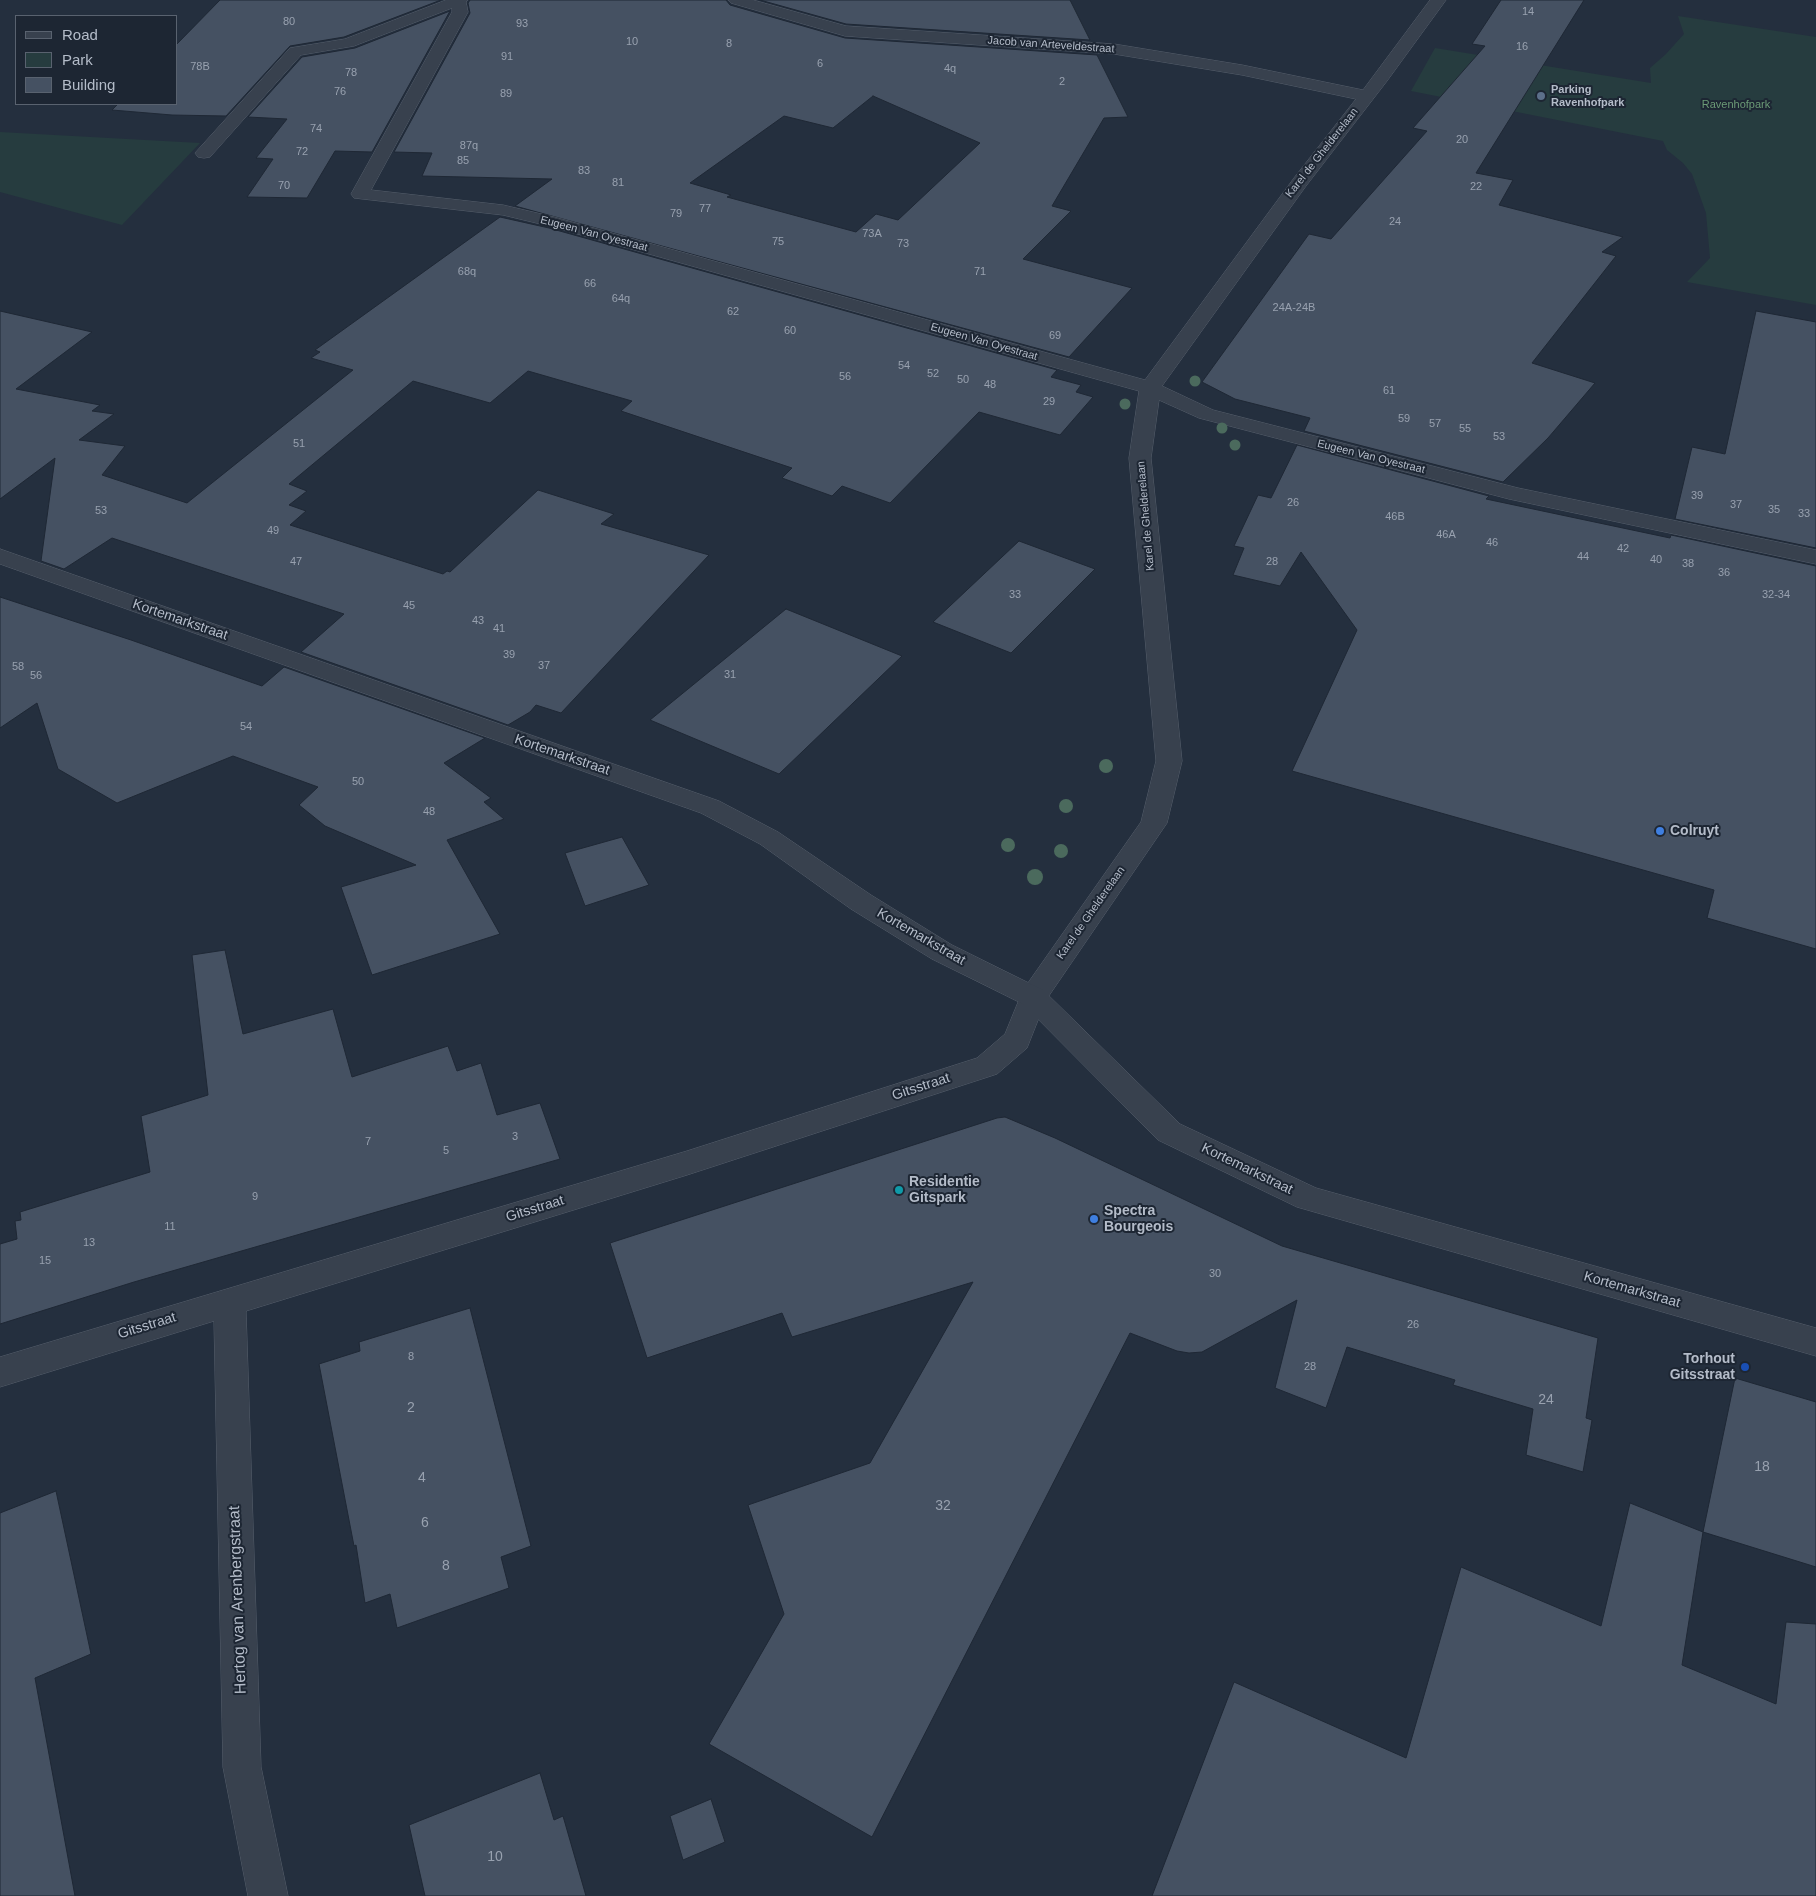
<!DOCTYPE html>
<style>
body{margin:0}
#map{position:relative;width:1816px;height:1896px;overflow:hidden;background:#242f3e;font-family:Helvetica,sans-serif}
canvas{display:block}
.legend{position:absolute;left:15px;top:15px;width:162px;height:90px;box-sizing:border-box;background:#1d2633;border:1px solid #59626f;margin:0;padding:6px 9px;list-style:none;font-size:15px;color:#b4bcc9}
.legend li{display:flex;align-items:center;gap:10px;height:25px}
.legend b{width:25px;border:1px solid #59626f}
</style>
<div id="map">
<canvas width="1816" height="1896"></canvas>
<ul class="legend">
<li><b style="height:6px;background:#38414e"></b>Road</li>
<li><b style="height:14px;background:#263c3f"></b>Park</li>
<li><b style="height:14px;background:#455162"></b>Building</li>
</ul>
</div>
<script>
const c = document.querySelector('canvas').getContext('2d');
c.lineJoin = 'round';
function fill(path, color) {
  c.fillStyle = color;
  c.fill(path, 'evenodd');
}
function shape(rows) {
  const path = new Path2D();
  for (const r of rows) {
    path.moveTo(r[0], r[1]);
    for (let i = 2; i < r.length; i += 2) path.lineTo(r[i], r[i + 1]);
  }
  return path;
}
function strokePath(path, color, width, dash) {
  c.strokeStyle = color;
  c.lineWidth = width;
  c.lineCap = dash ? 'butt' : 'round';
  c.setLineDash(dash || []);
  c.stroke(path);
}
function label(font, color, halo, rows, align = 'center') {
  c.font = font + ' Helvetica,sans-serif';
  c.lineWidth = 4;
  c.setLineDash([]);
  c.textBaseline = 'middle';
  c.strokeStyle = halo;
  c.fillStyle = color;
  for (const [text, x, y, turn = 0] of rows) {
    c.save();
    c.translate(x, y);
    c.rotate((+turn || 0) * Math.PI / 180);
    c.textAlign = isNaN(turn) ? turn : align;
    if (halo) c.strokeText(text, 0, 0);
    c.fillText(text, 0, 0);
    c.restore();
  }
}
fill(shape([
 [1678,16,1816,37,1816,305,1687,282,1710,258,1706,213,1692,174,1683,163,1667,150,1663,141,1411,91,1435,48,1651,83,1650,68,1666,54,1684,34],
 [0,132,200,143,122,225,0,192]
]), '#263c3f');
const building = shape([
 [220,0,441,0,344,37,290,46,226,116,172,115,112,110,118,104,176,104,176,45,220,0],
 [470,0,726,0,730,5,845,38,1097,55,1128,117,1104,118,1052,206,1071,211,1023,259,1132,288,1069,357,515,206,552,179,422,176,432,153,394,152,470,13,468,3,470,0],
 [873,96,980,143,898,220,876,214,856,232,727,197,731,195,690,183,784,116,833,128,873,96],
 [760,0,1070,0,1090,40,846,24,760,0],
 [1501,0,1584,0,1476,173,1513,180,1499,205,1623,237,1602,252,1616,256,1532,363,1595,383,1548,438,1503,482,1304,431,1310,418,1235,399,1202,382,1309,234,1331,239,1427,131,1413,128,1485,46,1472,44,1501,0],
 [450,11,372,152,335,151,307,198,247,197,273,159,256,158,287,119,248,117,302,57,355,48,450,11],
 [500,217,549,228,1057,370,1051,377,1081,385,1076,392,1093,397,1060,435,979,412,890,503,842,486,832,496,782,478,792,468,621,411,632,401,528,371,490,403,413,381,289,484,307,491,289,505,306,511,290,525,443,574,447,571,450,572,538,490,614,514,601,524,709,555,561,713,536,705,530,712,508,725,301,652,344,614,112,538,64,569,41,561,55,458,0,499,0,311,92,332,16,389,100,405,92,411,114,414,79,440,125,446,102,475,187,503,353,370,311,358,320,352,315,350,500,217],
 [1756,311,1816,322,1816,548,1675,519,1692,447,1725,454,1756,311],
 [1297,445,1489,496,1486,499,1670,538,1671,535,1816,566,1816,949,1707,918,1714,890,1292,771,1357,630,1301,552,1280,586,1233,575,1244,548,1234,546,1258,495,1271,498,1297,445],
 [1019,541,1095,569,1011,653,933,622,1019,541],
 [0,597,131,640,262,686,284,667,485,738,444,763,491,798,484,802,504,819,447,840,500,934,372,975,341,887,416,865,325,826,299,805,318,787,233,756,117,803,58,769,37,703,0,728,0,597],
 [786,609,902,656,779,774,650,720,786,609],
 [622,837,649,885,585,906,565,853,622,837],
 [225,950,243,1034,333,1009,352,1077,448,1046,457,1071,481,1063,497,1115,540,1103,560,1159,134,1282,0,1324,0,1244,17,1239,15,1221,21,1220,20,1212,150,1172,141,1116,208,1095,192,955,225,950],
 [1005,1117,1055,1138,1282,1246,1598,1338,1586,1418,1592,1420,1583,1472,1526,1455,1533,1409,1453,1385,1455,1380,1347,1347,1326,1408,1275,1388,1297,1300,1202,1352,1189,1353,1177,1351,1130,1333,872,1837,709,1744,784,1614,748,1505,870,1463,973,1282,792,1337,782,1313,647,1358,610,1243,997,1118,1005,1117],
 [470,1308,531,1546,501,1557,509,1588,397,1628,390,1594,365,1603,356,1545,354,1546,319,1364,360,1351,359,1342,470,1308],
 [1735,1378,1816,1402,1816,1567,1703,1532,1735,1378],
 [56,1491,91,1654,35,1678,75,1896,0,1896,0,1513,56,1491],
 [1630,1503,1703,1532,1682,1665,1776,1704,1786,1622,1816,1624,1816,1896,1152,1896,1234,1682,1406,1758,1461,1567,1601,1626,1630,1503],
 [540,1773,554,1820,563,1816,586,1896,425,1896,409,1825,540,1773],
 [711,1799,725,1842,683,1860,670,1816,711,1799]
]);
fill(building, '#455162');
strokePath(building, '#1f2835', 1);
const minor = shape([
 [446,0,468,0,466,2,468,12,371,190,503,205,554,217,1145,380,1294,178,1356,99,1242,75,1114,54,845,36,731,3,728,0,753,0,846,26,1114,44,1242,65,1363,90,1430,0,1446,0,1387,81,1306,186,1162,386,1213,410,1518,488,1816,550,1816,564,1509,499,1199,418,1159,400,1151,458,1182,761,1167,823,1046,1000,1027,1048,997,1074,687,1175,246,1311,261,1767,288,1896,248,1896,223,1767,214,1321,0,1387,0,1357,687,1151,977,1058,1005,1034,1023,990,1141,822,1156,761,1129,458,1139,391,549,226,503,215,354,198,351,194,452,12,452,8,354,46,301,55,210,157,204,158,198,157,195,153,290,48,345,39,446,0]
]);
const tertiary = shape([
 [0,549,719,801,778,832,871,895,952,945,1043,990,1180,1124,1316,1188,1816,1328,1816,1356,1297,1207,1158,1140,1023,1004,932,959,851,909,760,844,701,813,0,564,0,549]
]);
strokePath(minor, '#565f6c', 1);
strokePath(tertiary, '#565f6c', 1);
fill(minor, '#38414e');
fill(tertiary, '#38414e');
c.fillStyle = '#4b6a5d';
for (const [x, y, r] of [
 [1195,381,5.5],
 [1125,404,5.5],
 [1222,428,5.5],
 [1235,445,5.5],
 [1106,766,7],
 [1066,806,7],
 [1008,845,7],
 [1061,851,7],
 [1035,877,8]
]) {
  c.beginPath();
  c.arc(x, y, r, 0, 2 * Math.PI);
  c.fill();
}
for (const [x, y, r, color] of [
 [1541,96,5,"#5c6f8a"],
 [1660,831,5,"#3f7fe0"],
 [899,1190,5,"#0f9aa8"],
 [1094,1219,5,"#3f7fe0"],
 [1745,1367,5,"#1a4fb4"]
]) {
  const dot = new Path2D();
  dot.arc(x, y, r, 0, 2 * Math.PI);
  c.fillStyle = color;
  c.fill(dot);
  strokePath(dot, '#1d2633', 2);
}
label('11px', '#98a1af', null, [
 ["14",1528,12],
 ["80",289,22],
 ["93",522,24],
 ["10",632,42],
 ["8",729,44],
 ["16",1522,47],
 ["91",507,57],
 ["6",820,64],
 ["78B",200,67],
 ["4q",950,69],
 ["78",351,73],
 ["2",1062,82],
 ["76",340,92],
 ["89",506,94],
 ["74",316,129],
 ["20",1462,140],
 ["87q",469,146],
 ["72",302,152],
 ["85",463,161],
 ["83",584,171],
 ["81",618,183],
 ["70",284,186],
 ["22",1476,187],
 ["77",705,209],
 ["79",676,214],
 ["24",1395,222],
 ["73A",872,234],
 ["75",778,242],
 ["73",903,244],
 ["68q",467,272],
 ["71",980,272],
 ["66",590,284],
 ["64q",621,299],
 ["24A-24B",1294,308],
 ["62",733,312],
 ["60",790,331],
 ["69",1055,336],
 ["54",904,366],
 ["52",933,374],
 ["56",845,377],
 ["50",963,380],
 ["48",990,385],
 ["61",1389,391],
 ["29",1049,402],
 ["59",1404,419],
 ["57",1435,424],
 ["55",1465,429],
 ["53",1499,437],
 ["51",299,444],
 ["39",1697,496],
 ["26",1293,503],
 ["37",1736,505],
 ["35",1774,510],
 ["53",101,511],
 ["33",1804,514],
 ["46B",1395,517],
 ["49",273,531],
 ["46A",1446,535],
 ["46",1492,543],
 ["42",1623,549],
 ["44",1583,557],
 ["40",1656,560],
 ["47",296,562],
 ["28",1272,562],
 ["38",1688,564],
 ["36",1724,573],
 ["33",1015,595],
 ["32-34",1776,595],
 ["45",409,606],
 ["43",478,621],
 ["41",499,629],
 ["39",509,655],
 ["37",544,666],
 ["58",18,667],
 ["31",730,675],
 ["56",36,676],
 ["54",246,727],
 ["50",358,782],
 ["48",429,812],
 ["3",515,1137],
 ["7",368,1142],
 ["5",446,1151],
 ["9",255,1197],
 ["11",170,1227],
 ["13",89,1243],
 ["15",45,1261],
 ["30",1215,1274],
 ["26",1413,1325],
 ["8",411,1357],
 ["28",1310,1367]
]);
label('11px', '#b4bcc9', '#1d2633', [
 ["Jacob van Arteveldestraat",1051,45,4],
 ["Karel de Ghelderelaan",1322,153,-52],
 ["Eugeen Van Oyestraat",594,234,15],
 ["Eugeen Van Oyestraat",984,342,16],
 ["Eugeen Van Oyestraat",1371,457,14],
 ["Karel de Ghelderelaan",1146,516,-95],
 ["Karel de Ghelderelaan",1091,913,-55]
]);
label('bold 11px', '#b4bcc9', '#1d2633', [
 ["Parking",1551,90],
 ["Ravenhofpark",1551,103]
], 'left');
label('11px', '#6b9a76', '#1d2633', [
 ["Ravenhofpark",1736,105]
]);
label('14px', '#b4bcc9', '#1d2633', [
 ["Kortemarkstraat",180,620,19],
 ["Kortemarkstraat",562,755,19],
 ["Kortemarkstraat",921,937,30],
 ["Gitsstraat",921,1087,-18],
 ["Kortemarkstraat",1247,1169,26],
 ["Gitsstraat",535,1209,-17],
 ["Kortemarkstraat",1632,1290,16],
 ["Gitsstraat",147,1326,-17]
]);
label('bold 14px', '#b4bcc9', '#1d2633', [
 ["Colruyt",1670,831],
 ["Residentie",909,1182],
 ["Gitspark",909,1198],
 ["Spectra",1104,1211],
 ["Bourgeois",1104,1227],
 ["Torhout",1735,1359,"right"],
 ["Gitsstraat",1735,1375,"right"]
], 'left');
label('14px', '#98a1af', null, [
 ["24",1546,1400],
 ["2",411,1408],
 ["18",1762,1467],
 ["4",422,1478],
 ["32",943,1506],
 ["6",425,1523],
 ["8",446,1566],
 ["10",495,1857]
]);
label('16px', '#b4bcc9', '#1d2633', [
 ["Hertog van Arenbergstraat",238,1600,-92]
]);
</script>
